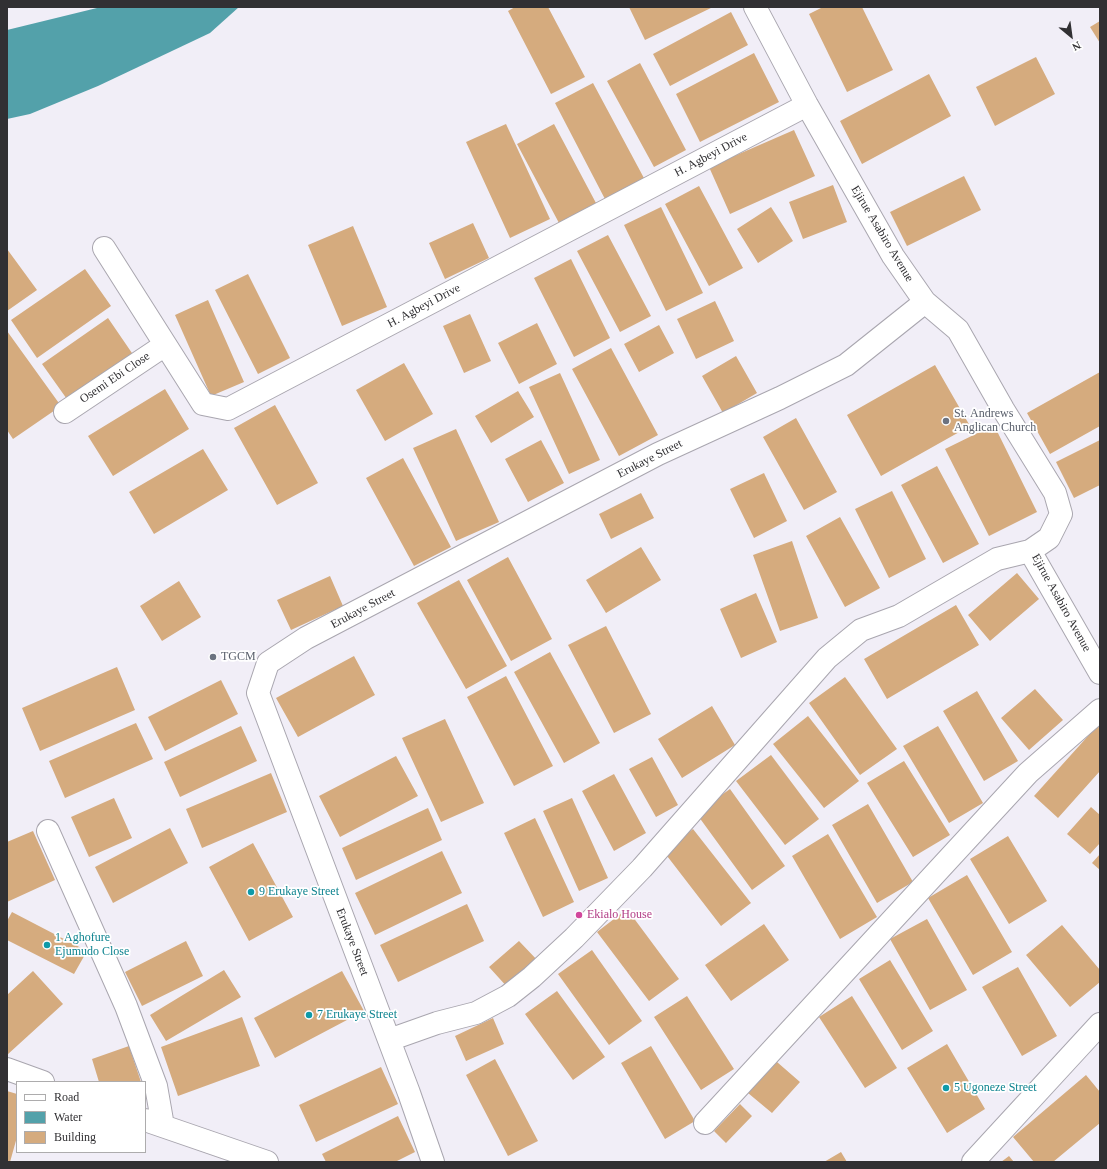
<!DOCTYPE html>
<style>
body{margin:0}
#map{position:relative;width:1107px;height:1169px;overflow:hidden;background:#f1eef7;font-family:Georgia,serif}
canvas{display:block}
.frame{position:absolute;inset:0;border:8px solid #313033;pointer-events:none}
.legend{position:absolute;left:16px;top:1081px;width:130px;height:72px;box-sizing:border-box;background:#fff;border:1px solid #adacad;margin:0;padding:5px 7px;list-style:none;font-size:12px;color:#313033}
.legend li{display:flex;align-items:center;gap:8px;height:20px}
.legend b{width:20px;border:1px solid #adacad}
.north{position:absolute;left:1051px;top:16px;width:40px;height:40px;-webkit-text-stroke:3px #fff;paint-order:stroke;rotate:151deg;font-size:11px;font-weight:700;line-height:16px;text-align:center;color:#313033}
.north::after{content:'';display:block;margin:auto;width:14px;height:18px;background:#313033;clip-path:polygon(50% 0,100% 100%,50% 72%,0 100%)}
</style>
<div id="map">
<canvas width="1107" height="1169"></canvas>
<div class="frame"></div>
<ul class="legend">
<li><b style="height:5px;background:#fff"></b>Road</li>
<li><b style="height:11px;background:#53a1aa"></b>Water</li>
<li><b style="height:11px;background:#d5ab7e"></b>Building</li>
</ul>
<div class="north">N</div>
</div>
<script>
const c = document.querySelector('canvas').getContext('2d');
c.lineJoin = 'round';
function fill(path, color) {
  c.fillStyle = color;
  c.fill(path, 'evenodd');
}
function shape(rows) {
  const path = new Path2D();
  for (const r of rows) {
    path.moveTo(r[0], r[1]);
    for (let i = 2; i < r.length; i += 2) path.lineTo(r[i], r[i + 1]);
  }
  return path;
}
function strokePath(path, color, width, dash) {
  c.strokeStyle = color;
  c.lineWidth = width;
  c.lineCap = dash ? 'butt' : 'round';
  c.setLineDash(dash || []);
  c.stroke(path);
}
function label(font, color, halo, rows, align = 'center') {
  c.font = font + ' Georgia,serif';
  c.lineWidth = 3.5;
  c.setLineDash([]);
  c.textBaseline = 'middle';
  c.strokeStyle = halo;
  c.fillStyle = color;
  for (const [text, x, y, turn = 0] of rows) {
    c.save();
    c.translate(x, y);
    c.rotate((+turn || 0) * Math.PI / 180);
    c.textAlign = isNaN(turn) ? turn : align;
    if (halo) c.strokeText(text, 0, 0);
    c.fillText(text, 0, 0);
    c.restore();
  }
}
fill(shape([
 [101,7,239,7,210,33,98,86,30,114,7,119,7,30]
]), '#53a1aa');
fill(shape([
 [515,7,548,7,585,77,551,94,508,11],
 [629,7,713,7,645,40],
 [823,7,862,7,893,70,847,92,809,14],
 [731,12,748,45,670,86,653,54],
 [1100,21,1100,43,1090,27],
 [754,53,779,102,700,142,676,94],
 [1036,57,1055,94,995,126,976,87],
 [640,63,686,150,654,167,607,81],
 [929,74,951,116,862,164,840,121],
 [593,83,645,180,606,201,555,103],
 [506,124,550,219,510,238,466,142],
 [554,124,596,203,559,223,517,144],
 [794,130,815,176,730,214,709,167],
 [964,176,981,210,907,246,890,212],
 [833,185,847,222,803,239,789,202],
 [699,186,743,268,709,286,665,204],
 [661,207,703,293,666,311,624,225],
 [771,207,793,241,758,263,737,229],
 [473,223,489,258,445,279,429,243],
 [353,226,387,307,342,326,308,245],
 [608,235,651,316,620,332,577,251],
 [7,249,37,290,7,311],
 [571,259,610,338,574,357,534,278],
 [85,269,111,306,37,358,11,320],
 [248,274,290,358,258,374,215,290],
 [208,300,244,382,211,396,175,315],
 [715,301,734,341,696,359,677,319],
 [470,314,491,361,464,373,443,326],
 [108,318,134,356,69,402,42,364],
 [537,323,557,364,519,384,498,343],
 [659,325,674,353,639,372,624,344],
 [7,331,61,406,13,439,7,430],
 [611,348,658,435,619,456,572,369],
 [736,356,757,393,723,413,702,376],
 [404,363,433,414,385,441,356,390],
 [935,365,970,426,881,476,847,415],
 [1100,372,1100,426,1050,454,1027,413],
 [560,373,600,460,569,474,529,387],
 [165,389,189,429,113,476,88,436],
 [518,391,534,417,491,443,475,416],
 [275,405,318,483,277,505,234,428],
 [796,418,837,492,804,510,763,437],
 [994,425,1037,512,989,536,945,449],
 [456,429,499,522,456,541,413,448],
 [541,440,564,483,528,502,505,459],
 [1100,440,1100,485,1074,498,1056,462],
 [203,449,228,490,154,534,129,492],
 [403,458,451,547,414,566,366,478],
 [937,466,979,544,943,563,901,485],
 [764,473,787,521,754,538,730,489],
 [892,491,926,559,889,578,855,509],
 [641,493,654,518,611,539,599,514],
 [840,517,880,588,845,607,806,536],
 [792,541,818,618,780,631,753,555],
 [641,547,661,580,606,613,586,580],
 [508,557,552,639,511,661,467,580],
 [1017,573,1039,599,990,641,968,615],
 [330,576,343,606,291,630,277,600],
 [459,580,507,666,466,689,417,603],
 [179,581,201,617,162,641,140,606],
 [756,593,777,642,741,658,720,609],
 [956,605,979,645,887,699,864,659],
 [606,626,651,714,614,733,568,645],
 [550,652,600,743,564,763,514,672],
 [354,656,375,695,298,737,276,698],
 [117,667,135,710,40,751,22,708],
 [506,676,553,766,514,786,467,697],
 [845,677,897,749,860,775,809,703],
 [221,680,238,714,165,751,148,717],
 [1035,689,1063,720,1029,750,1001,718],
 [977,691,1018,761,984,781,943,711],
 [712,706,735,745,682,778,658,739],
 [808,716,859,781,824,808,773,744],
 [445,719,484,803,441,822,402,738],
 [136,723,153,759,65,798,49,761],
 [241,726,257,761,180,797,164,762],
 [938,726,983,803,949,823,903,746],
 [1097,726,1100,728,1100,771,1058,818,1034,796],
 [771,755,819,819,785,845,736,781],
 [396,756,418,796,340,837,319,796],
 [652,757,678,805,656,817,629,769],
 [904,761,950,835,913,857,867,783],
 [271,773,287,812,202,848,186,809],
 [614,774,646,833,614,851,582,791],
 [730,789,785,866,752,890,696,813],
 [114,798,132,838,89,857,71,817],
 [572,798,608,878,579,891,543,811],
 [868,804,913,882,877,903,832,825],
 [1091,807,1100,815,1100,843,1090,854,1067,834],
 [428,808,442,840,356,880,342,848],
 [535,818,574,902,543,917,504,833],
 [170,828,188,863,113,903,95,867],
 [693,829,751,903,721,926,664,852],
 [33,831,55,880,7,902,7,842],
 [828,834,877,917,840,939,792,856],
 [1008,836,1047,901,1009,924,970,859],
 [253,843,293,917,249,941,209,867],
 [442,851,462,893,375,935,355,893],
 [1100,854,1100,870,1092,863],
 [967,875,1012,952,973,975,928,898],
 [467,904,484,941,398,982,380,945],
 [627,909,679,979,649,1001,597,932],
 [12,912,87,951,74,974,7,940,7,921],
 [927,919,967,990,930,1010,890,939],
 [764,924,789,960,731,1001,705,965],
 [1062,925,1100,970,1100,982,1070,1007,1026,955],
 [186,941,203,976,142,1006,125,972],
 [519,941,539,962,509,989,489,967],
 [592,950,642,1021,609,1045,558,974],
 [890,960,933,1031,902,1050,859,979],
 [1018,967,1057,1036,1022,1056,982,987],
 [224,970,241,997,166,1041,150,1015],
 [33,971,63,1004,7,1055,7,995],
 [342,971,364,1011,275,1058,254,1018],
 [557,991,605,1057,573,1080,525,1014],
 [687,996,734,1069,701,1090,654,1017],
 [852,996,897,1068,865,1088,819,1017],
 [242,1017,260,1066,178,1096,161,1047],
 [493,1018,504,1044,466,1061,455,1036],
 [947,1044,985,1109,947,1133,907,1068],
 [129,1046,141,1082,99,1082,92,1059],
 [651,1046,695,1121,665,1139,621,1063],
 [495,1059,538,1141,508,1156,466,1075],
 [777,1062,800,1082,772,1113,748,1093],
 [381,1067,398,1104,316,1142,299,1105],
 [1086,1075,1100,1092,1100,1123,1053,1162,1034,1162,1013,1137],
 [7,1091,17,1094,17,1137,10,1162,7,1162],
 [740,1104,752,1116,726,1143,714,1131],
 [398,1116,415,1152,395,1162,326,1162,322,1154],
 [841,1152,847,1162,824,1162],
 [1009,1156,1014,1162,1001,1162]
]), '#d5ab7e');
const minor = shape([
 [104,248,203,404,228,409,807,105],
 [65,412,165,345],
 [1030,551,1100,673],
 [48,831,126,1006,156,1086,163,1126],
 [389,1040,437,1023,476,1013,508,996,532,977,574,938,642,868,827,658,861,630,899,616,997,559,1030,551,1049,538,1061,514,1055,493,1003,409,958,330,925,302,893,256,807,105,755,7],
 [7,1069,43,1082],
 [145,1120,267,1162],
 [705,1123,1028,773,1100,710],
 [433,1162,409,1093,258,693,268,663,306,638,658,454,780,398,846,365,925,302],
 [973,1162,1100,1024]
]);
strokePath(minor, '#a9a6af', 24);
strokePath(minor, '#fff', 22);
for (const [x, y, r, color] of [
 [946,421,4,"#6b7280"],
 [213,657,4,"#6b7280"],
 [251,892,4,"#0f9aa8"],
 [579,915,4,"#d1479c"],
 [47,945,4,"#0f9aa8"],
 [309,1015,4,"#0f9aa8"],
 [946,1088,4,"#0f9aa8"]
]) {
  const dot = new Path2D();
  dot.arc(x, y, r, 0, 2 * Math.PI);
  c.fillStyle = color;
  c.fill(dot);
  strokePath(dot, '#fff', 1.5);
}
label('12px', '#313033', '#fff', [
 ["H. Agbeyi Drive",711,155,-28],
 ["Ejirue Asabiro Avenue",882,234,59],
 ["H. Agbeyi Drive",424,306,-28],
 ["Osemi Ebi Close",115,378,-34],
 ["Erukaye Street",650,459,-27],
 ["Ejirue Asabiro Avenue",1061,603,61],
 ["Erukaye Street",363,609,-28],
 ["Erukaye Street",352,942,69]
]);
label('12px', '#5b616d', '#fff', [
 ["St. Andrews",954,414],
 ["Anglican Church",954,428],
 ["TGCM",221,657]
], 'left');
label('12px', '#0d838f', '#fff', [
 ["9 Erukaye Street",259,892],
 ["1 Aghofure",55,938],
 ["Ejumudo Close",55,952],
 ["7 Erukaye Street",317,1015],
 ["5 Ugoneze Street",954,1088]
], 'left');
label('12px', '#b23c85', '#fff', [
 ["Ekialo House",587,915]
], 'left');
</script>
